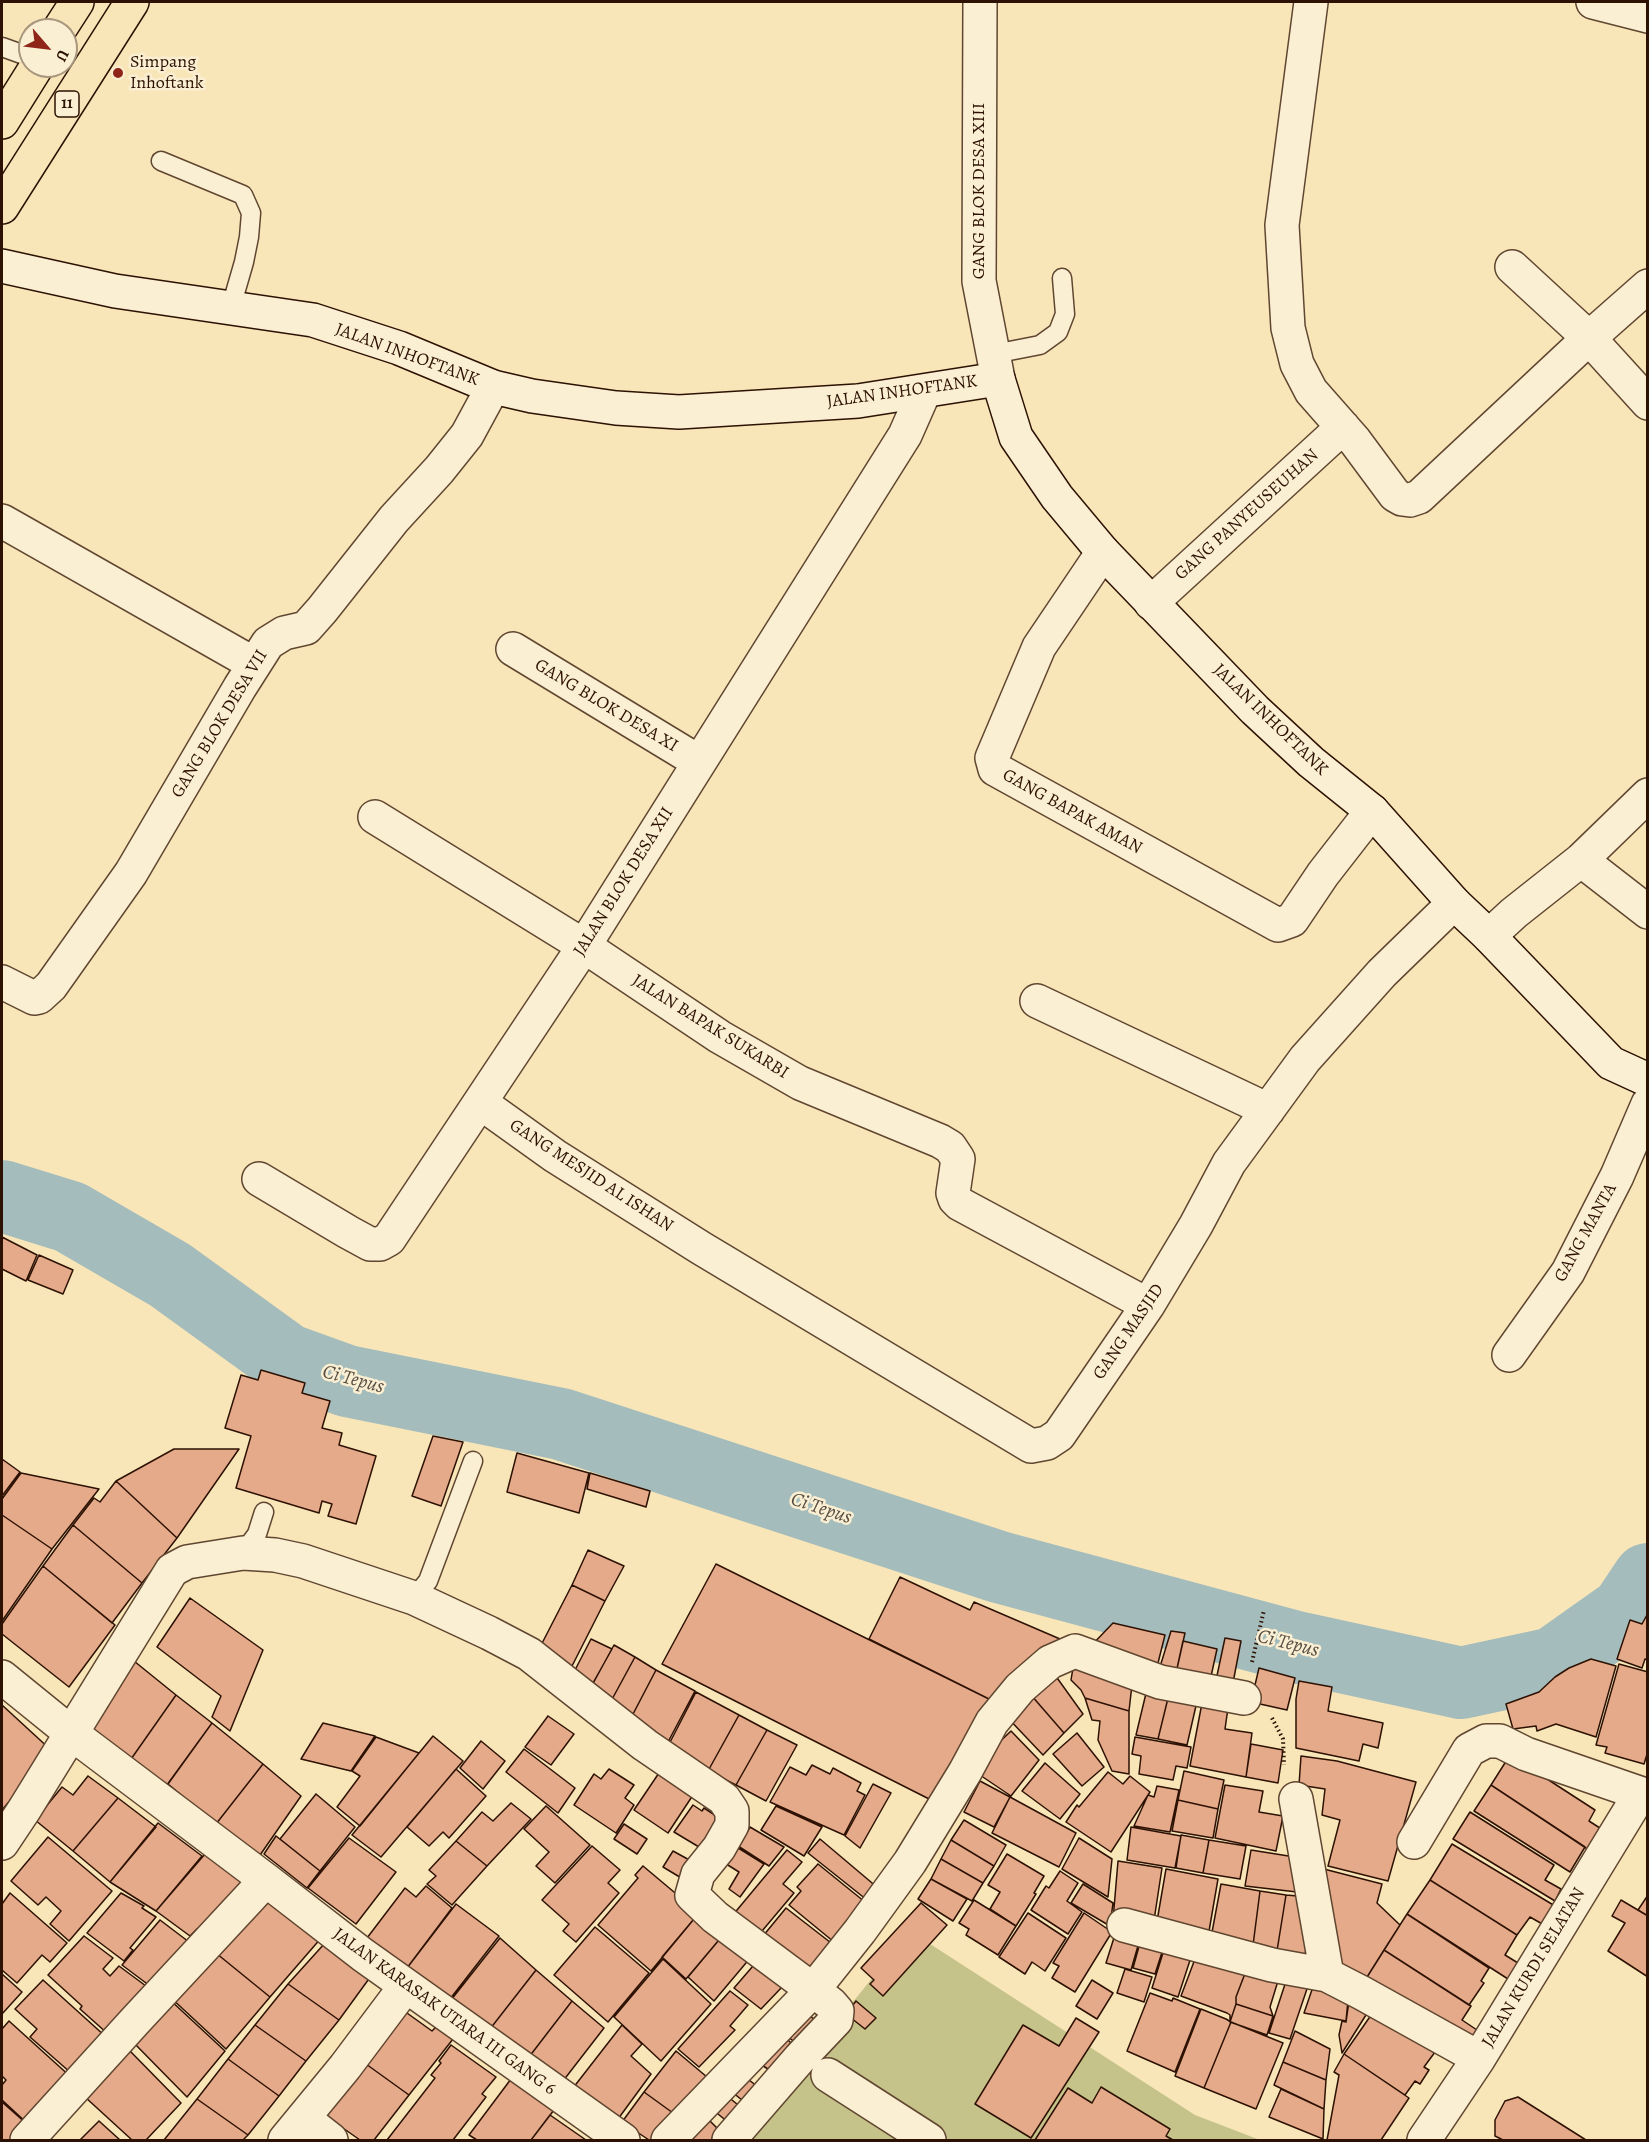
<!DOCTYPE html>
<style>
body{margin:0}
#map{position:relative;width:1649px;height:2142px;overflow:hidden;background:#f8e6b9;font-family:Alegreya,serif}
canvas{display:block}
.frame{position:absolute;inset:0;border:3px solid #2d1103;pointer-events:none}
.north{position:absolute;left:18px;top:18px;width:60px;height:60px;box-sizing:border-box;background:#faefd2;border:2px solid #a8967f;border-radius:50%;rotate:118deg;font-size:16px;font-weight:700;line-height:24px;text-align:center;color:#2d1103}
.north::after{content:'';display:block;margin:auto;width:21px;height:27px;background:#8f2418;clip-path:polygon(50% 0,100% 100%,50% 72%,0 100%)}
</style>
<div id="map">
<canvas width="1649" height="2142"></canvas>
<div class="frame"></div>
<div class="north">U</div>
</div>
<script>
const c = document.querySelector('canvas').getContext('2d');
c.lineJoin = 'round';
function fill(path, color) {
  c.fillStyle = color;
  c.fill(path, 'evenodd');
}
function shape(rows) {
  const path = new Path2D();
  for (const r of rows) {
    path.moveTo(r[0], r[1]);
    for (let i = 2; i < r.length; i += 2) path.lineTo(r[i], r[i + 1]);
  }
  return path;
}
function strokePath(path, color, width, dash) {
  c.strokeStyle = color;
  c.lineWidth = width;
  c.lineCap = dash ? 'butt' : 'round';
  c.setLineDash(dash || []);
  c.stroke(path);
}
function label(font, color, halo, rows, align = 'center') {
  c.font = font + ' Alegreya,serif';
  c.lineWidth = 5;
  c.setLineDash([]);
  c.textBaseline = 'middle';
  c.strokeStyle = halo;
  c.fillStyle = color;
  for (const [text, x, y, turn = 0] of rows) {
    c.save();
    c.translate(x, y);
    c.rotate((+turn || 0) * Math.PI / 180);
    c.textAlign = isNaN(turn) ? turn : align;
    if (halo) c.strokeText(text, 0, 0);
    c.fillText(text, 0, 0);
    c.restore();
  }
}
fill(shape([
 [910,1931,1195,2115,1260,2140,742,2140]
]), '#c5c38a');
strokePath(shape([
 [2,1196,70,1217,170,1275,286,1359,347,1381,561,1424,999,1567,1296,1647,1461,1683,1554,1663,1626,1612,1648,1579]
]), '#a4bcbb', 72);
const building = shape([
 [2,1237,37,1255,26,1281,2,1269,2,1237],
 [39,1255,73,1270,63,1294,28,1280,39,1255],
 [261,1370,305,1383,302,1393,330,1401,322,1428,342,1433,339,1445,376,1456,356,1524,328,1516,332,1504,322,1501,319,1513,236,1488,251,1436,225,1428,241,1375,258,1380,261,1370],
 [433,1436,463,1442,441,1506,412,1496,433,1436],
 [174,1449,239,1449,177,1538,116,1481,174,1449],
 [517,1453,589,1473,579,1513,507,1492,517,1453],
 [2,1459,20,1472,2,1496,2,1459],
 [21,1473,99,1489,52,1549,2,1515,2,1499,21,1473],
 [590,1473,650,1491,646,1507,587,1489,590,1473],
 [116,1481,177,1538,142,1583,73,1525,94,1498,100,1502,116,1481],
 [2,1515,52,1549,2,1621,2,1515],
 [73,1525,142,1583,112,1623,43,1566,73,1525],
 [588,1550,624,1566,605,1601,572,1585,588,1550],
 [716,1564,993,1701,941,1805,662,1664,716,1564],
 [43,1566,115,1625,69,1687,2,1634,2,1624,43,1566],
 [900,1577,970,1610,974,1602,1067,1642,993,1701,869,1639,900,1577],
 [572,1585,605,1601,570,1670,537,1653,572,1585],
 [190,1598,263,1650,230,1731,212,1717,221,1696,157,1647,190,1598],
 [1648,1613,1648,1660,1645,1659,1642,1668,1617,1659,1630,1620,1642,1624,1648,1613],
 [1113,1623,1165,1635,1157,1667,1088,1649,1113,1623],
 [1171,1631,1185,1633,1176,1673,1159,1670,1171,1631],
 [1225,1638,1241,1641,1232,1688,1215,1685,1225,1638],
 [591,1639,612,1649,593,1683,574,1672,591,1639],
 [1183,1641,1217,1649,1210,1681,1176,1673,1183,1641],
 [614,1645,635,1657,610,1703,590,1689,614,1645],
 [129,1657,176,1695,129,1762,90,1732,108,1706,99,1700,129,1657],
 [635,1657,656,1670,632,1716,610,1703,635,1657],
 [1591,1659,1616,1666,1596,1737,1556,1724,1537,1731,1536,1726,1513,1729,1506,1704,1539,1692,1555,1677,1569,1668,1591,1659],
 [1074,1662,1133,1676,1129,1711,1085,1698,1081,1690,1071,1680,1074,1662],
 [1619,1664,1648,1672,1648,1751,1644,1764,1605,1753,1607,1747,1596,1745,1619,1664],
 [1259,1668,1295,1678,1287,1710,1251,1702,1259,1668],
 [656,1670,695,1691,668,1742,632,1716,656,1670],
 [1055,1675,1083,1714,1064,1733,1031,1695,1055,1675],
 [1299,1681,1332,1687,1328,1711,1383,1723,1378,1748,1363,1744,1359,1761,1296,1748,1296,1699,1299,1681],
 [1148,1685,1170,1690,1158,1739,1136,1735,1148,1685],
 [1170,1690,1198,1697,1187,1745,1158,1739,1170,1690],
 [696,1692,739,1715,708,1771,667,1748,696,1692],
 [176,1695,212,1723,164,1789,129,1762,176,1695],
 [1031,1695,1064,1733,1043,1755,1006,1716,1031,1695],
 [1085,1698,1129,1711,1129,1774,1112,1771,1098,1740,1100,1721,1092,1720,1085,1698],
 [1202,1703,1228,1708,1225,1729,1252,1733,1246,1777,1190,1766,1202,1703],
 [2,1705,52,1751,2,1810,2,1705],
 [739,1715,767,1730,736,1785,708,1771,739,1715],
 [548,1716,574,1734,551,1765,525,1747,548,1716],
 [212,1723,263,1764,216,1824,168,1784,212,1723],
 [323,1723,375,1736,351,1771,301,1759,323,1723],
 [767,1730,797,1745,766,1801,736,1785,767,1730],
 [1011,1731,1039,1760,1011,1796,971,1769,1011,1731],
 [1077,1733,1104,1767,1082,1786,1053,1754,1077,1733],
 [433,1736,463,1761,381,1857,352,1835,433,1736],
 [376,1737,419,1753,360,1826,337,1807,360,1776,352,1771,376,1737],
 [1135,1737,1191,1747,1187,1768,1176,1766,1173,1780,1139,1774,1141,1756,1132,1754,1135,1737],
 [481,1741,505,1761,483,1789,460,1768,481,1741],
 [1251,1744,1283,1750,1278,1783,1246,1777,1251,1744],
 [524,1749,575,1788,558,1813,506,1772,524,1749],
 [1510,1755,1595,1810,1589,1821,1603,1830,1589,1850,1491,1785,1510,1755],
 [1301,1756,1337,1761,1416,1782,1388,1881,1328,1866,1340,1820,1322,1815,1325,1789,1299,1785,1301,1756],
 [1045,1763,1080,1794,1060,1819,1022,1791,1045,1763],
 [263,1764,301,1796,258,1858,216,1824,263,1764],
 [812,1765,830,1774,833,1768,861,1783,857,1791,865,1795,844,1835,770,1802,790,1767,806,1775,812,1765],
 [663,1767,695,1792,668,1833,634,1810,663,1767],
 [456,1769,486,1796,449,1838,443,1832,429,1846,407,1827,456,1769],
 [609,1769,634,1785,625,1798,634,1805,616,1833,574,1805,594,1774,601,1779,609,1769],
 [1184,1771,1224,1780,1218,1809,1178,1800,1184,1771],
 [1108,1772,1123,1784,1130,1776,1150,1792,1111,1852,1066,1822,1077,1805,1079,1807,1108,1772],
 [88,1776,118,1798,73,1851,35,1820,62,1787,73,1795,88,1776],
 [980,1781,1010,1797,994,1827,964,1812,980,1781],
 [873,1784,891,1793,860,1848,845,1836,873,1784],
 [1225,1785,1263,1791,1259,1812,1283,1816,1276,1851,1215,1838,1225,1785],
 [1491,1785,1585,1847,1570,1872,1474,1811,1491,1785],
 [1157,1786,1179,1790,1170,1832,1134,1826,1148,1795,1154,1797,1157,1786],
 [316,1794,355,1827,320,1871,280,1839,316,1794],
 [1010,1797,1076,1833,1059,1867,992,1833,1010,1797],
 [118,1798,156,1827,110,1882,73,1851,118,1798],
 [1178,1800,1218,1809,1213,1838,1172,1831,1178,1800],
 [511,1803,531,1819,487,1866,456,1841,482,1812,493,1821,511,1803],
 [693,1805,702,1811,704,1808,724,1821,704,1850,674,1832,693,1805],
 [546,1806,590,1845,555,1883,536,1866,549,1852,524,1829,546,1806],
 [776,1806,822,1827,804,1856,761,1830,776,1806],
 [1470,1812,1554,1865,1545,1880,1561,1889,1555,1901,1453,1839,1470,1812],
 [964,1820,1006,1845,994,1866,951,1840,964,1820],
 [158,1823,202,1856,156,1911,110,1882,158,1823],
 [624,1824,647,1839,637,1854,614,1839,624,1824],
 [750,1827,784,1847,769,1866,738,1846,750,1827],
 [1131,1827,1181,1836,1175,1868,1127,1860,1131,1827],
 [1181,1835,1209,1840,1203,1873,1176,1868,1181,1835],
 [276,1836,320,1871,307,1888,264,1854,276,1836],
 [48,1837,112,1891,69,1941,50,1924,61,1911,46,1897,38,1905,11,1881,48,1837],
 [349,1838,396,1872,356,1924,308,1888,349,1838],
 [1079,1838,1112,1859,1108,1897,1062,1869,1079,1838],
 [820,1839,878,1888,867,1900,808,1853,820,1839],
 [951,1840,994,1866,983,1883,941,1859,951,1840],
 [1209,1840,1246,1846,1240,1879,1203,1873,1209,1840],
 [456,1841,487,1866,452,1905,427,1884,436,1876,429,1870,456,1841],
 [1452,1844,1555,1906,1544,1925,1530,1917,1517,1935,1430,1880,1452,1844],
 [592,1846,620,1870,608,1883,619,1893,576,1942,563,1931,569,1924,542,1900,592,1846],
 [735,1846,764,1864,740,1897,729,1889,739,1872,723,1862,735,1846],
 [787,1850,802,1862,783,1884,794,1893,757,1937,732,1916,787,1850],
 [1251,1850,1301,1858,1297,1892,1245,1886,1251,1850],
 [673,1851,693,1862,683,1879,663,1867,673,1851],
 [205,1854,246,1885,203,1933,197,1929,190,1936,156,1911,205,1854],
 [1007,1854,1044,1876,1034,1893,1036,1894,1016,1926,990,1909,1000,1892,988,1885,1007,1854],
 [941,1859,983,1883,972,1901,931,1879,941,1859],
 [1118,1861,1162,1868,1153,1927,1113,1920,1118,1861],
 [818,1864,865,1902,834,1942,789,1905,801,1891,797,1887,818,1864],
 [643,1866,699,1913,651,1971,598,1925,638,1878,635,1875,643,1866],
 [1320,1868,1382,1884,1377,1903,1400,1925,1362,1985,1343,1966,1329,1928,1320,1868],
 [1166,1869,1218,1879,1208,1937,1156,1927,1166,1869],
 [1060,1871,1078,1883,1067,1901,1082,1912,1068,1934,1031,1910,1046,1886,1049,1888,1060,1871],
 [931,1879,967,1899,953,1921,918,1899,931,1879],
 [1430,1880,1517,1935,1505,1955,1518,1963,1508,1979,1407,1914,1430,1880],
 [1083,1884,1113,1903,1110,1926,1071,1903,1083,1884],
 [1221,1884,1260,1891,1252,1953,1210,1943,1221,1884],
 [426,1886,452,1908,407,1968,367,1938,405,1888,416,1897,426,1886],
 [1260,1891,1286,1895,1276,1957,1252,1953,1260,1891],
 [10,1893,67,1943,50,1962,42,1955,17,1983,2,1970,2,1904,10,1893],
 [121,1893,144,1906,142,1908,156,1917,130,1948,133,1950,124,1961,87,1933,121,1893],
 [260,1893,322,1937,270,1997,211,1949,260,1893],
 [1286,1895,1309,1897,1305,1962,1276,1957,1286,1895],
 [1648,1895,1648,1916,1638,1910,1648,1895],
 [974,1900,1016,1926,998,1955,966,1935,969,1929,959,1923,974,1900],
 [1621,1900,1648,1916,1648,1977,1608,1951,1625,1923,1612,1916,1621,1900],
 [921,1903,947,1925,883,1996,870,1984,874,1980,861,1968,921,1903],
 [456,1904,499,1936,450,1999,407,1968,456,1904],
 [786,1908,835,1946,809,1981,763,1936,786,1908],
 [699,1913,724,1934,686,1979,662,1957,699,1913],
 [1028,1913,1066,1938,1045,1971,1032,1962,1025,1974,999,1957,1028,1913],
 [1084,1913,1112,1932,1075,1992,1052,1978,1059,1966,1053,1963,1084,1913],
 [1407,1914,1489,1968,1481,1981,1484,1983,1469,2005,1384,1950,1407,1914],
 [160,1920,193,1945,154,1989,122,1965,160,1920],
 [1118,1925,1142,1932,1131,1970,1106,1963,1118,1925],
 [595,1927,649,1973,608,2022,554,1975,595,1927],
 [1143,1932,1166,1940,1155,1974,1133,1968,1143,1932],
 [724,1934,751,1957,714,2001,688,1977,724,1934],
 [84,1936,113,1958,103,1969,110,1976,119,1966,150,1989,108,2034,80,2009,82,2006,48,1975,84,1936],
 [500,1938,536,1970,490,2029,451,2000,500,1938],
 [1167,1940,1194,1948,1178,1997,1152,1988,1167,1940],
 [325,1943,371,1976,339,2020,288,1984,325,1943],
 [211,1949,270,1997,226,2049,169,1996,211,1949],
 [1384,1950,1471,2006,1462,2020,1477,2030,1467,2048,1362,1985,1384,1950],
 [1198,1951,1249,1963,1236,1997,1236,2004,1230,2022,1230,2015,1227,2013,1181,1996,1198,1951],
 [663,1959,711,2004,661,2061,614,2017,663,1959],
 [1249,1963,1281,1971,1270,2007,1273,2016,1236,2004,1236,1997,1249,1963],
 [753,1966,783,1986,761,2009,734,1988,753,1966],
 [1125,1969,1152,1977,1144,2002,1117,1993,1125,1969],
 [536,1970,572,2001,529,2057,490,2029,536,1970],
 [1289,1972,1310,1980,1290,2039,1269,2033,1289,1972],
 [2,1974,22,1992,2,2014,2,1974],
 [1316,1978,1349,1990,1346,2021,1304,2013,1316,1978],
 [43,1980,105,2036,71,2073,30,2037,37,2029,15,2009,43,1980],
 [1092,1980,1113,1993,1097,2019,1076,2006,1092,1980],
 [288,1984,339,2020,306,2061,255,2025,288,1984],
 [730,1991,748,2005,730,2026,735,2030,699,2067,678,2049,730,1991],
 [1150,1993,1172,2001,1173,1998,1200,2009,1175,2072,1127,2051,1150,1993],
 [1350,1994,1371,2007,1342,2053,1339,2035,1342,2021,1346,2022,1350,1994],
 [168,1998,225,2051,187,2097,130,2039,168,1998],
 [572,2001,604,2028,563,2081,529,2057,572,2001],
 [856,2001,876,2018,865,2029,846,2014,856,2001],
 [1236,2004,1273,2016,1267,2035,1230,2022,1236,2004],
 [400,2008,432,2031,436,2027,453,2039,409,2095,359,2059,400,2008],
 [1376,2008,1438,2048,1424,2067,1429,2070,1420,2084,1415,2081,1405,2095,1344,2054,1376,2008],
 [1201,2009,1226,2019,1231,2022,1204,2088,1175,2076,1201,2009],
 [804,2010,819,2024,802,2048,782,2032,804,2010],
 [1076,2018,1099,2032,1031,2138,975,2104,1023,2025,1059,2046,1076,2018],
 [9,2021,72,2078,28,2124,2,2100,2,2085,6,2080,2,2076,2,2029,9,2021],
 [1231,2022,1283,2043,1256,2109,1204,2088,1231,2022],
 [255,2025,306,2061,279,2096,228,2059,255,2025],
 [622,2025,642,2044,631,2056,651,2074,618,2119,573,2088,622,2025],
 [1295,2031,1330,2049,1326,2080,1283,2062,1295,2031],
 [781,2033,794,2046,771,2071,757,2062,781,2033],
 [451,2045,496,2077,482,2094,486,2097,453,2140,387,2140,435,2078,431,2075,441,2063,439,2061,451,2045],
 [130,2051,181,2103,146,2140,132,2140,85,2097,130,2051],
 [676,2051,707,2077,673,2113,644,2092,676,2051],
 [1344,2054,1409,2098,1381,2140,1327,2140,1339,2075,1334,2072,1344,2054],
 [228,2059,279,2096,248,2135,197,2099,228,2059],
 [359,2059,409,2095,374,2140,360,2140,317,2110,359,2059],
 [1283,2062,1326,2080,1324,2109,1274,2085,1283,2062],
 [740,2073,762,2090,748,2105,726,2087,740,2073],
 [511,2079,554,2110,531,2140,477,2140,469,2135,511,2079],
 [1101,2087,1170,2129,1166,2136,1173,2140,1035,2140,1068,2088,1092,2103,1101,2087],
 [1281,2089,1324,2109,1323,2139,1269,2117,1281,2089],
 [721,2091,743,2109,729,2123,707,2105,721,2091],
 [644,2092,673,2113,655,2140,649,2140,622,2122,644,2092],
 [1518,2097,1586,2140,1503,2140,1495,2136,1495,2120,1505,2101,1518,2097],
 [197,2099,248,2135,243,2140,164,2140,197,2099],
 [2,2102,28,2125,12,2140,2,2140,2,2102],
 [550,2115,586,2140,531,2140,550,2115],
 [704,2115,719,2130,711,2140,686,2140,704,2115],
 [99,2121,120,2140,80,2140,99,2121]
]);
fill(building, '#e5aa8a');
strokePath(building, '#2d1103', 1.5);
const lane = shape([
 [2,47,30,57],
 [161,161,243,195,251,213,249,237,244,262,231,307],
 [994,354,1040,345,1058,332,1065,314,1062,278],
 [243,1553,257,1534,264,1512],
 [414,1598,428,1581,473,1461]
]);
const street = shape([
 [980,2,979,281,998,379],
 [1311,2,1282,225,1288,328,1297,364,1311,391,1355,441,1395,495,1402,499,1410,500,1419,497,1589,338,1648,286],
 [1593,2,1648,16],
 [1512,267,1589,338,1648,403],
 [2,521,254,664],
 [1103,552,1039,647,992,758,995,769,1278,925,1292,920,1323,874,1372,811],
 [1151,603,1343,427],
 [513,649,699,762],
 [375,817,584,946,720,1037,800,1083,940,1141,950,1147,958,1159,953,1193,955,1199,960,1204,1148,1305],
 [1581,860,1648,912],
 [1489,936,1514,913,1581,860,1648,795],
 [2,982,34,998,39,997,51,986,131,873,240,687,268,643,284,633,306,628,322,610,394,519,439,470,467,435,493,387],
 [1037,1001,1268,1110],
 [481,1103,555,1156,701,1248,1031,1446,1047,1443,1059,1435,1148,1305,1196,1225,1229,1163,1305,1059,1382,973,1454,903],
 [259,1179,348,1232,370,1244,380,1244,389,1239,584,946,905,435,924,392],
 [1509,1355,1568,1272,1617,1176,1648,1104],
 [2,1677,71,1733,266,1880,363,1955,623,2140],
 [1296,1799,1327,1975,1362,1993,1479,2058],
 [1414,1842,1469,1750,1486,1741,1500,1741,1526,1754,1648,1796],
 [2,1843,24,1810,172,1570,187,1562,243,1553,275,1555,303,1561,414,1598,489,1633,529,1654,645,1745,724,1799,732,1811,732,1825,719,1848,698,1874,692,1895,715,1917,813,1990,668,2140],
 [1124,1925,1272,1965,1327,1975],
 [828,2075,929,2140],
 [303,2118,331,2140],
 [27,2140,135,2021,266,1880],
 [285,2140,345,2067,405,1987],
 [729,2140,800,2058,836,2020,837,2011,831,2004,813,1990,860,1931,910,1862,965,1772,992,1722,1020,1688,1050,1662,1075,1651,1160,1682,1244,1698],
 [1424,2140,1479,2058,1640,1794]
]);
const secondary = shape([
 [2,266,115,291,313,320,399,348,493,387,532,396,616,408,679,412,858,401,998,379,1016,437,1057,497,1103,552,1255,710,1311,762,1372,811,1454,903,1489,936,1611,1063,1648,1080]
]);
const highway = shape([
 [59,30,77,2],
 [2,122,37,66],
 [2,207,132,2]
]);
strokePath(lane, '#604630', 21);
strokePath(street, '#604630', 36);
strokePath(secondary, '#2d1103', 36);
strokePath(highway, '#2d1103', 36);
strokePath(shape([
 [1252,1662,1264,1610],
 [1272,1718,1283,1739,1284,1765]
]), '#2d1103', 4, [1.5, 3]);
strokePath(lane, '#faefd2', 18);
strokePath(street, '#faefd2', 33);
strokePath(secondary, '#faefd2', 33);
strokePath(highway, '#f8e6b9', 33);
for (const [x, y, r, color] of [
 [118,73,6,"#8f2418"]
]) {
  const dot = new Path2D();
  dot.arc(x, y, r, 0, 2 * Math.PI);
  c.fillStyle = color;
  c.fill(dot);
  strokePath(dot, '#faefd2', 2);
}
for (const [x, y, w] of [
 [67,104,24]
]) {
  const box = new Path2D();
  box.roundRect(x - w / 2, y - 13, w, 26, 4.5);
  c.fillStyle = '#faefd2';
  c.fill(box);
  strokePath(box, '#2d1103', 1.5);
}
label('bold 16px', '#2d1103', null, [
 ["11",67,104]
]);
label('18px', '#2d1103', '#faefd2', [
 ["Simpang",130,63],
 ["Inhoftank",130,84]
], 'left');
label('18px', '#2d1103', '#faefd2', [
 ["GANG BLOK DESA XIII",980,191,-90],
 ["JALAN INHOFTANK",407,355,20],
 ["JALAN INHOFTANK",902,392,-8],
 ["GANG PANYEUSEUHAN",1247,515,-42],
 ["GANG BLOK DESA XI",606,706,31],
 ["JALAN INHOFTANK",1270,720,44],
 ["GANG BLOK DESA VII",220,724,-59],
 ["GANG BAPAK AMAN",1072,812,29],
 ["JALAN BLOK DESA XII",624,882,-58],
 ["JALAN BAPAK SUKARBI",710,1027,32],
 ["GANG MESJID AL ISHAN",591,1176,33],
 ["GANG MANTA",1586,1233,-61],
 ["GANG MASJID",1129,1332,-56],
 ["JALAN KURDI SELATAN",1534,1968,-59],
 ["JALAN KARASAK UTARA III GANG 6",444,2012,36]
]);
label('italic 20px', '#574d43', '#faefd2', [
 ["Ci Tepus",353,1380,15],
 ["Ci Tepus",821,1509,18],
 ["Ci Tepus",1288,1644,14]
]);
</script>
